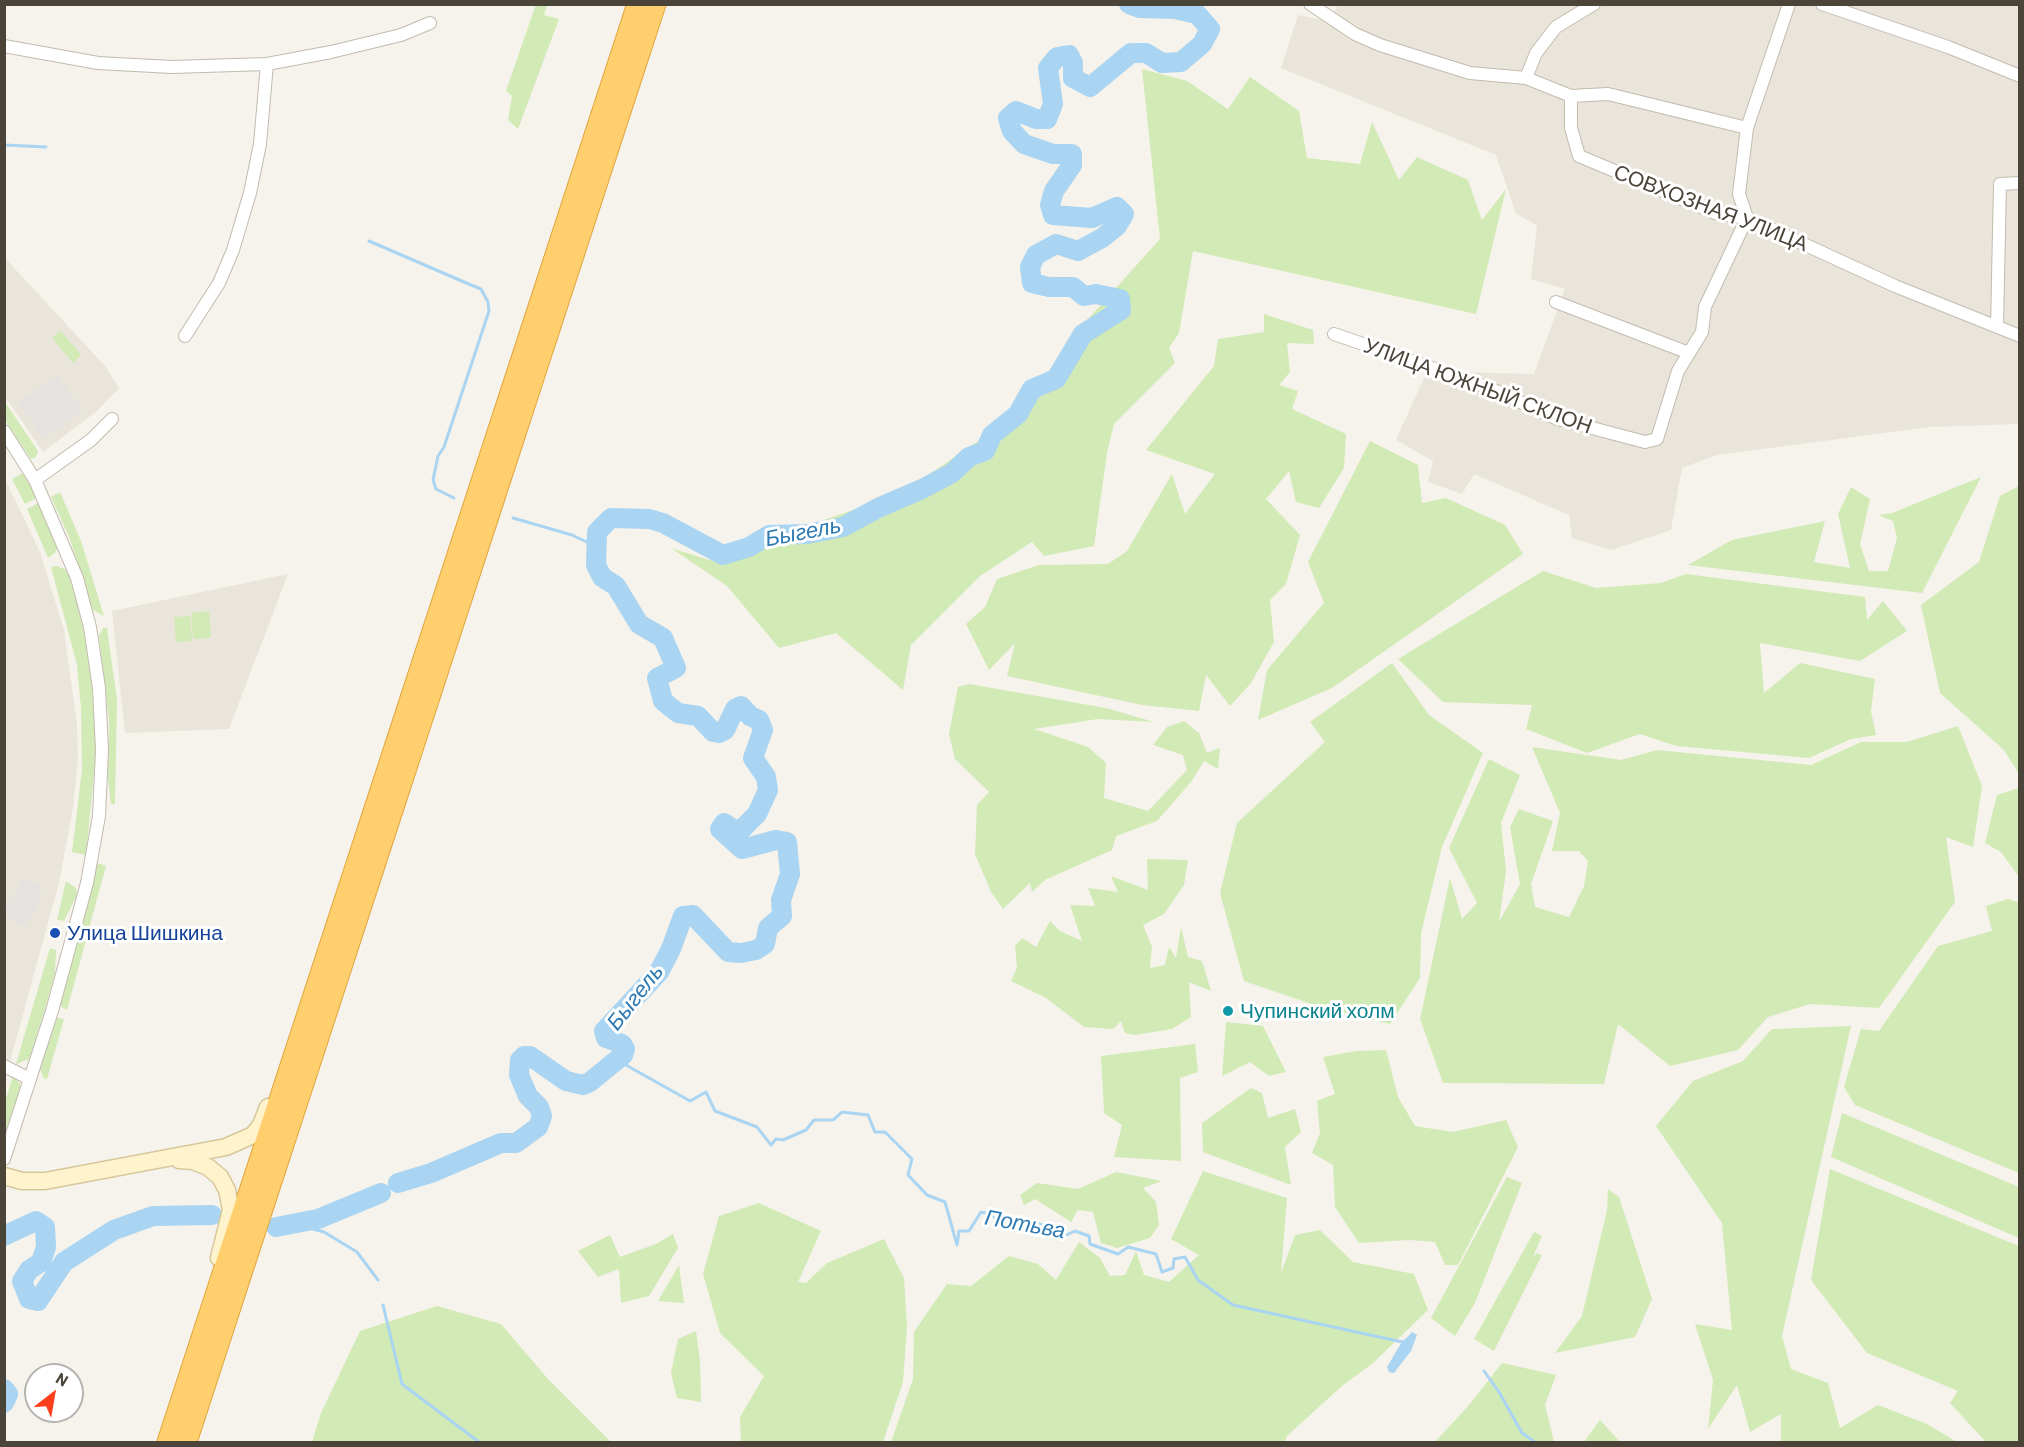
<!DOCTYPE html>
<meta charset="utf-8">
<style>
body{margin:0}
#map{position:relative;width:2024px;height:1447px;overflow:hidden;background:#f6f3ec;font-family:Barlow,sans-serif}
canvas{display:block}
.frame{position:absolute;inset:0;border:6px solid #4b4439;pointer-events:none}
.north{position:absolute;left:24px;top:1363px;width:60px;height:60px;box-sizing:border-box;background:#fff;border:2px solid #b7b4b0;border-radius:50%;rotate:31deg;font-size:16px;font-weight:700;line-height:24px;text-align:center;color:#4b4439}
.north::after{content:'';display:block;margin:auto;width:21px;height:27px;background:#fc3f1d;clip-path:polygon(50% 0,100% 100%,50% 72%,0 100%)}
</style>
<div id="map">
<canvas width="2024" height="1447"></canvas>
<div class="frame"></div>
<div class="north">N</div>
</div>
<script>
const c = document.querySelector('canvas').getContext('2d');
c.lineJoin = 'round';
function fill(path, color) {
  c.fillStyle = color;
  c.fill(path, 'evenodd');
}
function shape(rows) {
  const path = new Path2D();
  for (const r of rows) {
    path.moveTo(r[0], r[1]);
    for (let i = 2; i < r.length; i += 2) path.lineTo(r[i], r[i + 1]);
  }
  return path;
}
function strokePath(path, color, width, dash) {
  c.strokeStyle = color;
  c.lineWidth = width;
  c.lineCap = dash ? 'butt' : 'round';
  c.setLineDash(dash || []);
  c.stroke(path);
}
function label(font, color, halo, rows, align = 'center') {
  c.font = font + ' Barlow,sans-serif';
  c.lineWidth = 6;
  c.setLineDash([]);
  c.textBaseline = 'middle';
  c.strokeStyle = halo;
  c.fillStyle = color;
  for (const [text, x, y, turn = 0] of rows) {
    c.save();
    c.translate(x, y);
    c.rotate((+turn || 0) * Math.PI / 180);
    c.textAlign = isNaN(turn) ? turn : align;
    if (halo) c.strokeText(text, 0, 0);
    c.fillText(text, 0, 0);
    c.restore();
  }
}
fill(shape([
 [1338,5,2019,5,2019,424,1930,427,1717,455,1682,468,1671,530,1611,550,1572,538,1569,515,1474,474,1462,494,1428,482,1433,461,1396,440,1427,371,1534,374,1565,289,1531,279,1537,225,1516,214,1496,155,1281,68,1298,15,1329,21],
 [5,258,105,366,119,388,97,411,43,452,5,397],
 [4,477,40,552,64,630,77,725,78,758,73,808,59,883,10,1062,4,1059],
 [288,574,229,729,125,733,112,611]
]), '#eae5da');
fill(shape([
 [536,4,547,5,544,15,559,19,518,129,508,120,512,96,506,91],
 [1142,69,1187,81,1228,109,1250,77,1299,111,1307,158,1360,164,1372,122,1399,180,1417,157,1468,180,1482,220,1506,189,1476,314,1193,251,1179,333,1169,348,1175,363,1114,424,1107,453,1094,546,1044,556,1032,542,980,576,911,645,903,690,836,633,779,648,727,586,671,548,719,563,763,541,902,493,1003,424,1059,367,1080,328,1160,239],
 [1264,314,1313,330,1314,344,1287,343,1290,372,1279,385,1298,391,1292,409,1346,434,1344,468,1319,508,1296,502,1289,471,1266,499,1300,535,1286,584,1270,600,1274,642,1251,683,1230,706,1206,675,1199,711,1142,705,1007,676,1015,643,989,670,966,624,985,607,997,579,1039,565,1108,564,1127,551,1172,474,1185,514,1215,474,1146,450,1214,366,1218,339,1264,332],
 [61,331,81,355,73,363,52,338],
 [5,402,38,451,36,457,31,459,5,420],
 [1370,441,1418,465,1422,503,1446,498,1505,525,1523,554,1332,688,1258,720,1267,670,1324,603,1308,562],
 [23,473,37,498,25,504,12,479],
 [1981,477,1922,593,1688,565,1732,540,1825,521,1814,562,1850,568,1838,514,1851,487,1870,499,1860,544,1869,571,1888,571,1897,538,1893,521,1878,515,1892,513],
 [2019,486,2019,774,2004,750,1940,693,1921,605,1979,562,2000,496],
 [60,492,81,541,104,616,93,610,70,539,51,497],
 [40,502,59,543,55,553,48,558,27,509],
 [57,566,67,570,75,594,88,650,93,696,97,743,86,855,72,852,82,770,81,708,77,665,51,567],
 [1543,571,1596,588,1661,583,1686,574,1865,597,1867,620,1883,601,1907,631,1860,661,1760,643,1764,693,1800,663,1875,679,1871,711,1876,735,1851,739,1809,758,1676,746,1640,734,1587,753,1526,729,1532,705,1443,702,1398,659],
 [209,611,211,638,193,639,191,613],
 [190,616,192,641,176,642,174,617],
 [103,628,107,628,117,700,115,804,111,804,108,780,109,721,99,636],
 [1392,663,1429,715,1483,753,1442,847,1421,933,1420,978,1390,1024,1317,1006,1244,981,1220,893,1237,823,1325,742,1310,722],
 [969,684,1106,708,1154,722,1098,719,1034,729,1088,747,1106,763,1104,798,1148,811,1187,770,1183,755,1153,745,1167,727,1184,721,1199,733,1207,753,1220,748,1218,769,1204,761,1191,782,1157,821,1116,836,1112,850,1045,880,1032,892,1030,883,1003,909,991,892,975,854,977,805,989,792,955,759,949,734,958,687],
 [1958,726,1982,786,1973,847,1946,837,1955,902,1879,1008,1810,1004,1768,1017,1738,1050,1670,1066,1618,1024,1604,1084,1443,1083,1420,1019,1450,878,1462,919,1477,903,1449,848,1489,759,1520,775,1501,823,1506,871,1499,922,1520,884,1510,827,1519,809,1553,821,1531,884,1535,907,1569,917,1584,886,1588,861,1579,851,1552,851,1560,813,1532,747,1621,760,1657,750,1811,765,1861,742,1907,742],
 [2019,788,2020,788,2019,877,2001,852,1985,843,1997,795],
 [1147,859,1188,860,1184,885,1164,914,1143,925,1152,947,1150,968,1165,965,1169,947,1176,958,1181,927,1188,957,1202,961,1211,991,1189,982,1191,1017,1172,1029,1135,1035,1125,1033,1121,1021,1113,1029,1084,1027,1046,998,1011,981,1017,968,1015,946,1022,938,1036,947,1050,921,1060,931,1082,941,1070,905,1095,906,1088,888,1118,892,1111,876,1148,890],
 [97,863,106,866,67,1010,60,1006,60,1002],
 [66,881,76,888,77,895,64,921,57,920],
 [2008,899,2020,903,2019,1173,1855,1105,1844,1087,1861,1029,1879,1031,1938,946,1992,931,1986,906],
 [50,948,56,950,55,973,44,1012,29,1059,16,1064],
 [57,1018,64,1019,47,1079,44,1079,40,1069],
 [1226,1022,1263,1026,1286,1072,1269,1076,1250,1062,1222,1076],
 [1851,1026,1782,1336,1791,1369,1828,1383,1840,1428,1878,1405,1927,1424,1957,1442,1781,1442,1781,1414,1750,1432,1737,1385,1708,1429,1713,1380,1695,1324,1732,1330,1722,1223,1656,1126,1693,1081,1743,1061,1772,1029],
 [1195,1044,1198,1072,1180,1078,1181,1161,1114,1157,1122,1125,1104,1113,1101,1056],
 [1386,1050,1398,1097,1415,1126,1453,1132,1506,1120,1518,1147,1458,1265,1445,1265,1435,1242,1409,1240,1359,1243,1335,1207,1333,1165,1312,1153,1320,1133,1317,1101,1335,1094,1323,1057,1356,1051],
 [13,1076,20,1084,20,1090,5,1132,5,1102],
 [1251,1088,1262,1093,1268,1118,1295,1109,1301,1132,1285,1147,1291,1185,1203,1152,1202,1123],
 [1842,1113,2019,1187,2019,1238,1831,1157],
 [1830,1169,2019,1246,2019,1442,1986,1442,1950,1403,1958,1391,1867,1353,1811,1280],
 [1203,1171,1287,1198,1281,1273,1295,1235,1320,1230,1353,1262,1414,1274,1428,1310,1372,1364,1343,1385,1287,1436,1285,1442,891,1442,913,1379,914,1332,947,1284,971,1286,1009,1256,1038,1264,1056,1280,1079,1242,1100,1258,1110,1276,1125,1275,1136,1251,1144,1275,1169,1282,1199,1255,1171,1239],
 [1116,1172,1162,1181,1143,1188,1156,1202,1159,1225,1150,1238,1117,1248,1101,1243,1093,1212,1078,1210,1071,1222,1035,1199,1024,1205,1020,1195,1037,1183,1078,1189],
 [1507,1177,1522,1183,1475,1303,1455,1336,1431,1318],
 [1608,1189,1619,1197,1652,1299,1635,1337,1555,1353,1582,1316,1607,1210],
 [759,1203,821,1231,798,1282,806,1283,827,1263,884,1239,904,1278,907,1326,903,1382,883,1442,741,1442,740,1417,764,1376,720,1333,703,1274,719,1216],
 [1534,1232,1542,1236,1533,1257,1537,1253,1542,1255,1494,1351,1474,1339],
 [673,1234,678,1248,649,1296,621,1303,619,1269,598,1277,578,1251,610,1235,620,1257,656,1244],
 [679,1265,684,1303,658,1301],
 [437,1306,501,1324,548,1379,611,1442,312,1442,321,1413,360,1331],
 [696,1331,700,1360,701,1402,677,1398,671,1373,678,1339],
 [1502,1363,1556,1375,1545,1405,1554,1442,1435,1442,1470,1404],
 [1600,1420,1620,1442,1584,1442]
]), '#d2eab5');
fill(shape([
 [57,375,83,410,44,439,18,403],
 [23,877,39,886,42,895,25,926,4,914,5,908]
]), '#e5e3e0');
fill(shape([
 [1412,1332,1417,1335,1411,1351,1394,1373,1389,1372,1387,1367,1400,1345]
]), '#a9d4f2');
strokePath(shape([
 [4,145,46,147],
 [369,241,471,285,481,289,488,302,489,311,444,447,438,456,433,480,436,489,454,498],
 [513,518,572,535,595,546],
 [617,1060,690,1101,706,1092,715,1111,757,1127,771,1145,776,1139,783,1140,806,1130,814,1120,833,1120,842,1112,868,1115,875,1132,885,1132,912,1159,908,1175,927,1195,945,1202,957,1245,959,1231,969,1231,981,1212,990,1214,1004,1224,1017,1219,1043,1225,1049,1233,1064,1236,1075,1231,1089,1236,1090,1244,1118,1254,1128,1247,1156,1254,1162,1272,1173,1268,1174,1259,1185,1257,1198,1280,1233,1305,1402,1342,1406,1341],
 [295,1224,324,1232,357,1252,378,1280],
 [383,1305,402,1384,479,1442],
 [1484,1371,1499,1392,1522,1433,1535,1442]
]), '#a9d4f2', 3);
strokePath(shape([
 [398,1183,431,1173,501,1143,516,1143,538,1127,542,1116,539,1107,528,1096,519,1075,520,1060,524,1056,530,1056,566,1081,583,1085,590,1082,623,1055,625,1049,622,1044,606,1038,604,1031,659,972,671,949,683,916,693,915,728,952,741,953,756,950,765,944,768,928,782,916,781,900,790,874,787,842,776,840,742,849,720,829,724,823,734,830,742,829,757,814,768,790,766,777,753,758,763,730,759,720,750,716,741,706,735,709,725,730,719,733,713,732,698,716,678,713,663,701,657,678,676,668,663,638,639,624,616,586,602,577,596,565,597,532,611,518,649,519,663,523,723,555,749,547,769,535,807,534,843,527,878,508,922,489,952,473,969,457,985,451,992,435,1018,414,1032,389,1056,379,1083,334,1121,310,1120,299,1096,294,1084,296,1073,287,1049,287,1032,283,1030,267,1036,255,1056,244,1078,251,1102,238,1117,226,1124,214,1117,207,1092,218,1053,215,1050,205,1054,191,1072,165,1072,154,1053,154,1024,144,1012,131,1008,118,1016,111,1036,119,1047,119,1053,104,1048,68,1057,57,1069,55,1073,63,1073,78,1090,87,1131,53,1146,53,1162,63,1181,62,1202,44,1210,29,1197,14,1175,9,1140,8,1129,4],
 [276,1227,318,1219,381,1193],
 [4,1236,36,1221,45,1227,46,1247,41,1262,29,1270,22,1281,29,1299,38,1301,64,1262,114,1230,153,1216,212,1215],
 [4,1389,8,1394,4,1403]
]), '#a9d4f2', 20);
const street = shape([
 [1310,4,1355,34,1380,45,1470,73,1526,78,1571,96,1608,94,1747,128],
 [1822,4,1948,47,2020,76],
 [4,46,98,63,172,67,267,64,331,52,401,35,430,23],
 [1526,78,1536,53,1556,27,1594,4],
 [1571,96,1571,128,1579,156,1715,213,1747,218,1895,286,2020,336],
 [1556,302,1689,353],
 [1997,327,2000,184,2020,183],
 [1334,334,1487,387,1558,419,1645,442,1657,439,1678,371,1702,332,1705,307,1747,218,1739,194,1747,128,1789,4],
 [185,336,219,283,233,250,250,193,260,144,267,64],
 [4,431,35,480,77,578,90,627,99,688,102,750,99,816,87,883,52,1011,4,1159],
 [35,480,91,440,112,419],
 [4,1066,30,1079]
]);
const secondary = shape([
 [179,1160,193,1161,208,1167,220,1177,227,1190,231,1210,219,1258],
 [4,1176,22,1181,45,1181,226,1147,253,1135,261,1125,268,1107]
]);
const highway = shape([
 [168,1442,638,4],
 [186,1442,655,4]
]);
strokePath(street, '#c2bbae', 14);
strokePath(secondary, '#d6c79b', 19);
strokePath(highway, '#e0a43c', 23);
strokePath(street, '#fff', 12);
strokePath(secondary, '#fff3cd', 16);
strokePath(highway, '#ffcf6e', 21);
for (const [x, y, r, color] of [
 [55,933,6,"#1a4fb4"],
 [1228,1011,6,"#0f9aa8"]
]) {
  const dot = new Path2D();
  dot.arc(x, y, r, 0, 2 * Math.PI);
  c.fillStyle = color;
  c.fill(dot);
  strokePath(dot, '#fff', 2);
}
label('21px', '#4b4439', '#fff', [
 ["СОВХОЗНАЯ УЛИЦА",1711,208,21],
 ["УЛИЦА ЮЖНЫЙ СКЛОН",1478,386,20]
]);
label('21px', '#164399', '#fff', [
 ["Улица Шишкина",67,933]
], 'left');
label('21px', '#0d838f', '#fff', [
 ["Чупинский холм",1240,1011]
], 'left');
label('italic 22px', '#2e7ab2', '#fff', [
 ["Быгель",803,532,-11],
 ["Быгель",635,997,-52],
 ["Потьва",1025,1224,10]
]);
</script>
